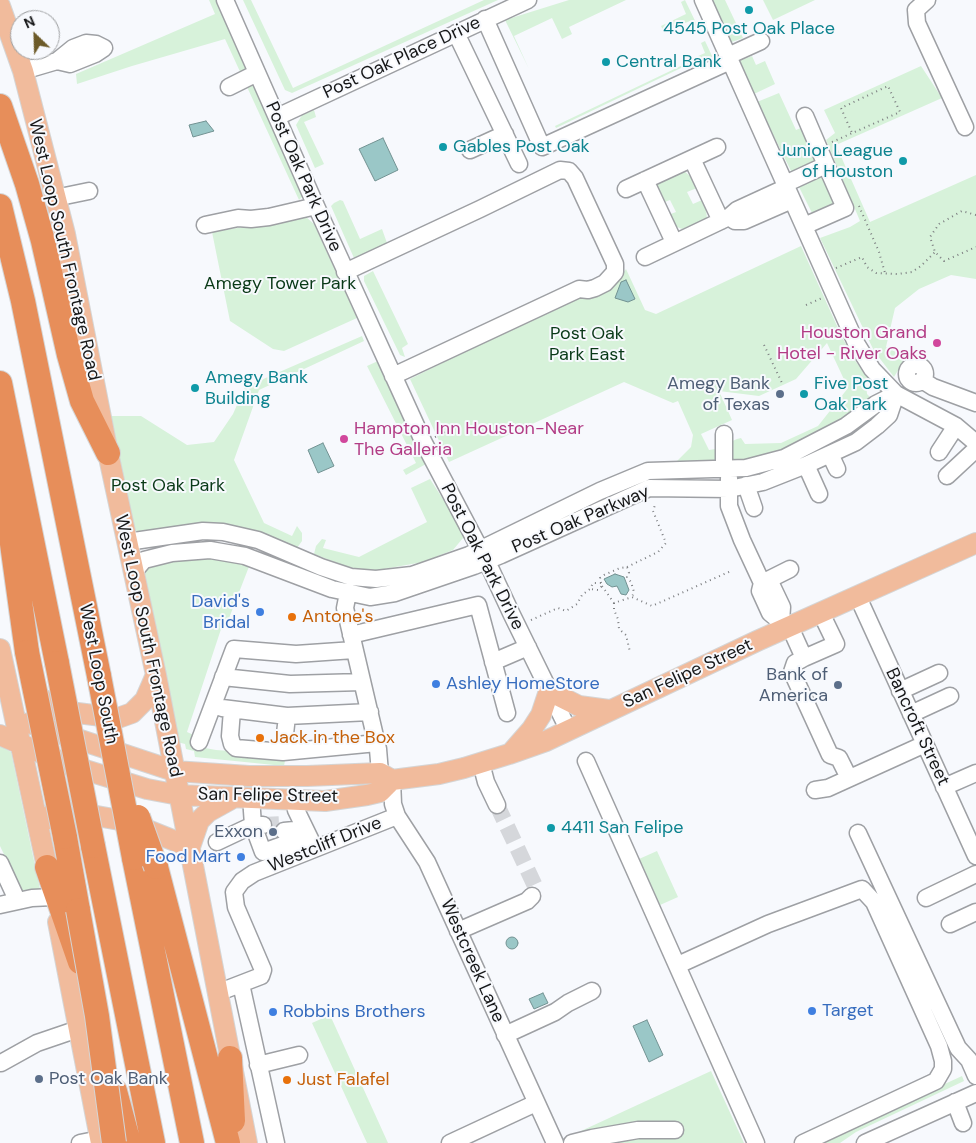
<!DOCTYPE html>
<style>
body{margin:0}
#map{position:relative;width:976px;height:1143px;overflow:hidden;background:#f7f9fd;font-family:"DM Sans",sans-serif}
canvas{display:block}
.north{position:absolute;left:10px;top:10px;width:50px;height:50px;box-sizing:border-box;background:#f7f9fd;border:1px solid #9d9fa1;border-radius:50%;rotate:336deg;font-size:14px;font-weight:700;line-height:20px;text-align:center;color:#161718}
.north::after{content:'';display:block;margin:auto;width:18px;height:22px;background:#6d5b29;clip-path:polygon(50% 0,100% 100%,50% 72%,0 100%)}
</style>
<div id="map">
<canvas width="976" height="1143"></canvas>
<div class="north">N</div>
</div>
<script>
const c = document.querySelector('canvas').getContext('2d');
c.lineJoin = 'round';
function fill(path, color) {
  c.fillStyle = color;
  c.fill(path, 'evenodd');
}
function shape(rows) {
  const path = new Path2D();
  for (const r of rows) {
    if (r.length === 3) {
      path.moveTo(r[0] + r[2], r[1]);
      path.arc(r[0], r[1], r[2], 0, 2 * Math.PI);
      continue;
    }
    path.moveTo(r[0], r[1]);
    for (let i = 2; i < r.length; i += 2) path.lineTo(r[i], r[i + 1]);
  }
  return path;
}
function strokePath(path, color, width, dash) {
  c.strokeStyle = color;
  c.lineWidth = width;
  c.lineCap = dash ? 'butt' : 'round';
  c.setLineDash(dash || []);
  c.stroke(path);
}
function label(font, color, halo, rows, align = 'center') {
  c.font = font + ' "DM Sans",sans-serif';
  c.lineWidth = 4;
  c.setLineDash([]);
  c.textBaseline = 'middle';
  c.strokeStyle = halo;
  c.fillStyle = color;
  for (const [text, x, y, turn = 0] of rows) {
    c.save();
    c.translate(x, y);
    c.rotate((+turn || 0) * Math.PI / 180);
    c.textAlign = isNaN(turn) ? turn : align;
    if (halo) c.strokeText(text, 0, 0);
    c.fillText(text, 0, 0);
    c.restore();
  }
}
fill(shape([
 [209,0,216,0,303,196,299,200,225,39,132,66,77,84,76,74,215,14],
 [243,0,251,0,293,88,484,0,498,0,292,93,285,90],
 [569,0,626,0,569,27,572,34,562,39,552,18,514,36,529,69,505,20],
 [685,0,699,29,695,31,690,21,664,32,661,26,686,14,681,2],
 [710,0,725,0,743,38,729,43],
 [763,0,815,0,773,20],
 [705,41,713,58,709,61,706,56,556,128,555,126,687,63,687,61,705,53,701,43],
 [752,56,756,65,765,61,775,84,754,94,739,61],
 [921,66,942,98,836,145,870,222,976,175,976,279,951,275,919,289,895,308,886,347,906,357,894,377,874,351,820,238,850,227,860,221,826,140,835,133,824,110],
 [779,93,796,130,803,127,820,164,793,175,757,102],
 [314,110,316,117,304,122,324,164,315,168,296,125,302,115],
 [683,170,691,177,697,188,687,192,693,204,702,200,706,209,707,219,682,229,672,225,668,215,676,212,670,200,662,203,655,184],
 [821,176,836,207,814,217,799,187],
 [340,200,343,201,360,239,382,229,387,243,354,258,331,206,334,203],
 [306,217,314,224,357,318,284,351,273,349,230,321,212,232],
 [801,246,842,337,854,359,869,380,866,383,867,394,870,397,859,408,839,422,777,452,744,460,729,461,728,443,737,439,741,438,745,444,781,443,818,426,848,388,827,343,796,379,759,396,719,391,732,420,701,434,709,450,722,448,715,461,677,461,691,447,693,435,678,401,673,403,624,382,449,462,410,379,566,301,603,291,615,285,626,269,645,310,656,314],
 [373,271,408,344,402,348,405,357,400,355,364,281,364,276],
 [362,336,364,341,259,390,234,460,264,523,292,536,297,526,302,533,302,541,297,548,259,536,132,537,107,416,141,416,187,445,214,442,233,414,245,387],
 [378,361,426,464,406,475,403,470,416,463,367,366],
 [430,479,461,527,463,538,453,550,423,562,373,571,348,567,314,554,316,546,322,539,326,540,323,548,359,557,427,522,411,488],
 [192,556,225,557,250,564,226,626,222,626,187,732,196,736,194,746,216,750,286,755,284,766,195,757,194,751,186,749,185,744,177,742,144,576,149,566],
 [0,746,11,752,40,889,22,892,0,846],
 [657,851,678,897,660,905,639,859],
 [330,1015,388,1143,367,1143,312,1023],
 [711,1071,744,1143,572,1143,568,1137],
 [962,1076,964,1081,856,1132,840,1143,817,1143]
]), '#d7f2da');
const water = shape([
 [206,121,214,131,193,137,189,125,206,121],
 [383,138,398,170,375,181,359,149,383,138],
 [626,280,635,299,628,302,615,298,621,282,626,280],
 [323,443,334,466,318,473,308,450,323,443],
 [615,574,624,577,629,590,626,595,621,594,617,586,612,587,607,584,604,579,615,574],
 [512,943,6],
 [543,993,548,1003,534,1009,529,999,543,993],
 [647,1020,663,1055,649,1062,633,1026,647,1020]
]);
fill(water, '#9ac7c7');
strokePath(water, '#729292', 1);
strokePath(shape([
 [497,805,535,886,532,896],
 [263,825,284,824]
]), '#d5d7db', 16, [16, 8]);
const minor = shape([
 [225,0,316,206,424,443,491,570,512,615,568,729],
 [703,0,856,343,872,369,896,394,956,426,976,443],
 [927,0,916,10,917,23,965,127],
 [485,19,542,147,730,61],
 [456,33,519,164],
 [728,56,761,41],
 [23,71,57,61,70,64,95,54,104,48,96,44,86,43,73,48,57,61],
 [229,87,257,73],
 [805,116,826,165],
 [277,117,528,0],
 [470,150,505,134],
 [692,159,721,221],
 [645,180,674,242],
 [785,184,826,165,845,208,804,226],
 [626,189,717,147],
 [55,198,89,191],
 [729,217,735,221,744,221,792,200],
 [205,225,238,218,251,219,269,217,316,206],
 [645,257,729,217,737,210,787,187],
 [345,272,480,209,560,170,569,171,575,178,615,264,615,272,605,283,595,288,588,290,579,289,393,376],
 [916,374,9],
 [922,380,933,387,976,403],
 [939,452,956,426],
 [830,454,837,469],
 [806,465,819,494],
 [724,469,724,434],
 [947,476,976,449],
 [729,478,729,506,742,540,762,583,760,591,770,613,781,622],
 [746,485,754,508],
 [127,542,203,531,223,532,258,540,321,567,351,577,376,579,412,575,469,555,600,491,648,471,746,468,784,458,846,426,876,404,896,394],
 [134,572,144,560,172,553,210,550,245,556,332,589,370,597,395,593,474,566,501,555,649,488,729,489,763,482,806,465,856,442,877,426,889,415,896,394],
 [762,583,772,586,782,607,781,622,784,630],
 [762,583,790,569],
 [348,593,345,608,378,749,380,773],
 [858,597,976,856],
 [790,627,804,658,836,644,821,613],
 [351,635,478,605,507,713],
 [804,658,795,663,792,672,830,755,839,758,849,778],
 [493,662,528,647],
 [223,677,290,684,362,682],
 [900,691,939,673],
 [222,708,287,716,370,712],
 [232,710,230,736,232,744,236,748,283,752,377,743],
 [911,714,950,696],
 [199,742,234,649,296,654,354,650],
 [283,752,287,716],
 [586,761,756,1143],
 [481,763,486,782,497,805],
 [392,780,393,804,397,816,427,862,555,1143],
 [944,787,976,773],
 [815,790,828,788,925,744],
 [251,797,253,825,263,852,308,836],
 [294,799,296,810,313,845],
 [284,831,305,829],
 [858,833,958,1048,969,1060,976,1076],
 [217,842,253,825,263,825],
 [0,863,17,900],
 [926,898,976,874],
 [0,905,32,898,53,897],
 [950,924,976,912],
 [458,931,527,901,532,896],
 [678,965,768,924,862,889,874,902,939,1046,943,1061,943,1069,936,1081,803,1143],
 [241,984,276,1143],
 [217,993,261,976,263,970,236,907,234,892,242,881,254,873,397,816],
 [505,1035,555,1012,568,1003,592,991],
 [1,1063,37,1043,78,1029],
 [258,1065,299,1055],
 [955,1102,963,1123],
 [80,1143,100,1139],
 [450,1143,536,1103],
 [572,1143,592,1138,638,1130,675,1130],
 [865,1143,976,1093]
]);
const major = shape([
 [0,6,23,71,65,234,108,453,156,675,247,1143],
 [0,649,50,881],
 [33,690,53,710,118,718,132,713,145,700,156,675],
 [29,723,174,771,249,776,307,776,380,773,392,780],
 [0,735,69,765,147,789,179,795,325,801,367,795,380,792,392,780,439,774,464,768,509,754,546,741,757,641,976,543],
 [511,753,532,729,541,715,549,691,579,706,609,710],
 [48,819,52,814,63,810,125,821,190,847],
 [190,847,199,821,208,812,235,797],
 [58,922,101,1143]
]);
const highway = shape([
 [0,106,27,184,43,241,69,355,82,401,108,453],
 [0,206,23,301,99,676],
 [0,383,57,663],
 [4,455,2,472,27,652],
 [65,837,78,910],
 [93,846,153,1143],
 [134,858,192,1143],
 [47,867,80,962],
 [156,867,228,1143],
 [230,1058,233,1121],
 [115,1091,129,1143]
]);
strokePath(minor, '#9ea0a4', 19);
strokePath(major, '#d5d5d5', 22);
strokePath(highway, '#d5d5d5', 26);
strokePath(shape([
 [832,142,900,112,888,86,841,108,852,133],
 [859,206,879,252,885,273],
 [976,215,962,211,939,224,930,237,935,252,944,261,976,247],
 [836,268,862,257,867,267,876,273,898,274,912,272,921,266,935,252],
 [806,305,822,298],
 [764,345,783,385],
 [435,437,451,429],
 [627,567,658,552,666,543,653,511,655,505],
 [601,583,600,578,604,575,620,568,627,567,629,573,627,577,631,582,634,592,632,597],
 [602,586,614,603,632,597,652,606,731,571],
 [614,603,614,610,618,619,619,629,626,635,630,652],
 [531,620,558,608,566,611,577,604,582,595,590,589,593,583,601,583,602,586,598,590,590,589]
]), '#7c7e80', 2, [1, 4]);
strokePath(minor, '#fff', 16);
strokePath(major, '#f1bb9c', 20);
strokePath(highway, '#e78e5a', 24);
const highwayBridge = shape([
 [27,652,65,837],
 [57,663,93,846],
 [99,676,134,858],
 [138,817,156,867],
 [78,910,97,1016,114,1143]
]);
strokePath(highwayBridge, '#d5d5d5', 26, []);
strokePath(highwayBridge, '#e78e5a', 24);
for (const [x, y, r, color] of [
 [749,10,5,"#0f9aa8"],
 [606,62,5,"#0f9aa8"],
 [443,147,5,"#0f9aa8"],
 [903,161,5,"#0f9aa8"],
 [937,343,5,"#d1479c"],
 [195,388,5,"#0f9aa8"],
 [780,394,5,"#5c6f8a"],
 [804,394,5,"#0f9aa8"],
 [344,439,5,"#d1479c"],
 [260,612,5,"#3f7fe0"],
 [292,617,5,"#e8710a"],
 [436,684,5,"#3f7fe0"],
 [838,685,5,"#5c6f8a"],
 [260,738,5,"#e8710a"],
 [551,828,5,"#0f9aa8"],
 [273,832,5,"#5c6f8a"],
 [241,857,5,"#3f7fe0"],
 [812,1011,5,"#3f7fe0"],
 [273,1012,5,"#3f7fe0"],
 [39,1079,5,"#5c6f8a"],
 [287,1080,5,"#e8710a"]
]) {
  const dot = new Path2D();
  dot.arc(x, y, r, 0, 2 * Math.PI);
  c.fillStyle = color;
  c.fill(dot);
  strokePath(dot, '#f7f9fd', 2);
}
label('18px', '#0d838f', '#f7f9fd', [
 ["4545 Post Oak Place",749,29,"center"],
 ["Central Bank",616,62],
 ["Gables Post Oak",453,147],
 ["Junior League",893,151,"right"],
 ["of Houston",893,172,"right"],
 ["Amegy Bank",205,378],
 ["Building",205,399],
 ["Five Post",814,384],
 ["Oak Park",814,405],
 ["4411 San Felipe",561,828]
], 'left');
label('18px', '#161718', '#f7f9fd', [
 ["Post Oak Place Drive",402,58,-25],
 ["Post Oak Park Drive",303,177,66],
 ["West Loop South Frontage Road",64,250,77],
 ["Post Oak Parkway",581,520,-23],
 ["Post Oak Park Drive",482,557,63],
 ["West Loop South Frontage Road",148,646,78],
 ["West Loop South",98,674,79],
 ["San Felipe Street",688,674,-25],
 ["Bancroft Street",917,727,65],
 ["San Felipe Street",268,796,1],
 ["Westcliff Drive",325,845,-22],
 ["Westcreek Lane",472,961,66]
]);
label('18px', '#093917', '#f7f9fd', [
 ["Amegy Tower Park",280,284],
 ["Post Oak",587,334],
 ["Park East",587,355],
 ["Post Oak Park",168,486]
]);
label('18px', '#b23c85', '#f7f9fd', [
 ["Houston Grand",927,333],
 ["Hotel - River Oaks",927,354],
 ["Hampton Inn Houston-Near",354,429,"left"],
 ["The Galleria",354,450,"left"]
], 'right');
label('18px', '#4e5e75', '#f7f9fd', [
 ["Amegy Bank",770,384],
 ["of Texas",770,405],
 ["Bank of",828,675],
 ["America",828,696],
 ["Exxon",263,832],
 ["Post Oak Bank",49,1079,"left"]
], 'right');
label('18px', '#366cbe', '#f7f9fd', [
 ["David's",250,602,"right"],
 ["Bridal",250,623,"right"],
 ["Ashley HomeStore",446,684],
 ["Food Mart",231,857,"right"],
 ["Target",822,1011],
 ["Robbins Brothers",283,1012]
], 'left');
label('18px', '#c56008', '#f7f9fd', [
 ["Antone's",302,617],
 ["Jack in the Box",270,738],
 ["Just Falafel",297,1080]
], 'left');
</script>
